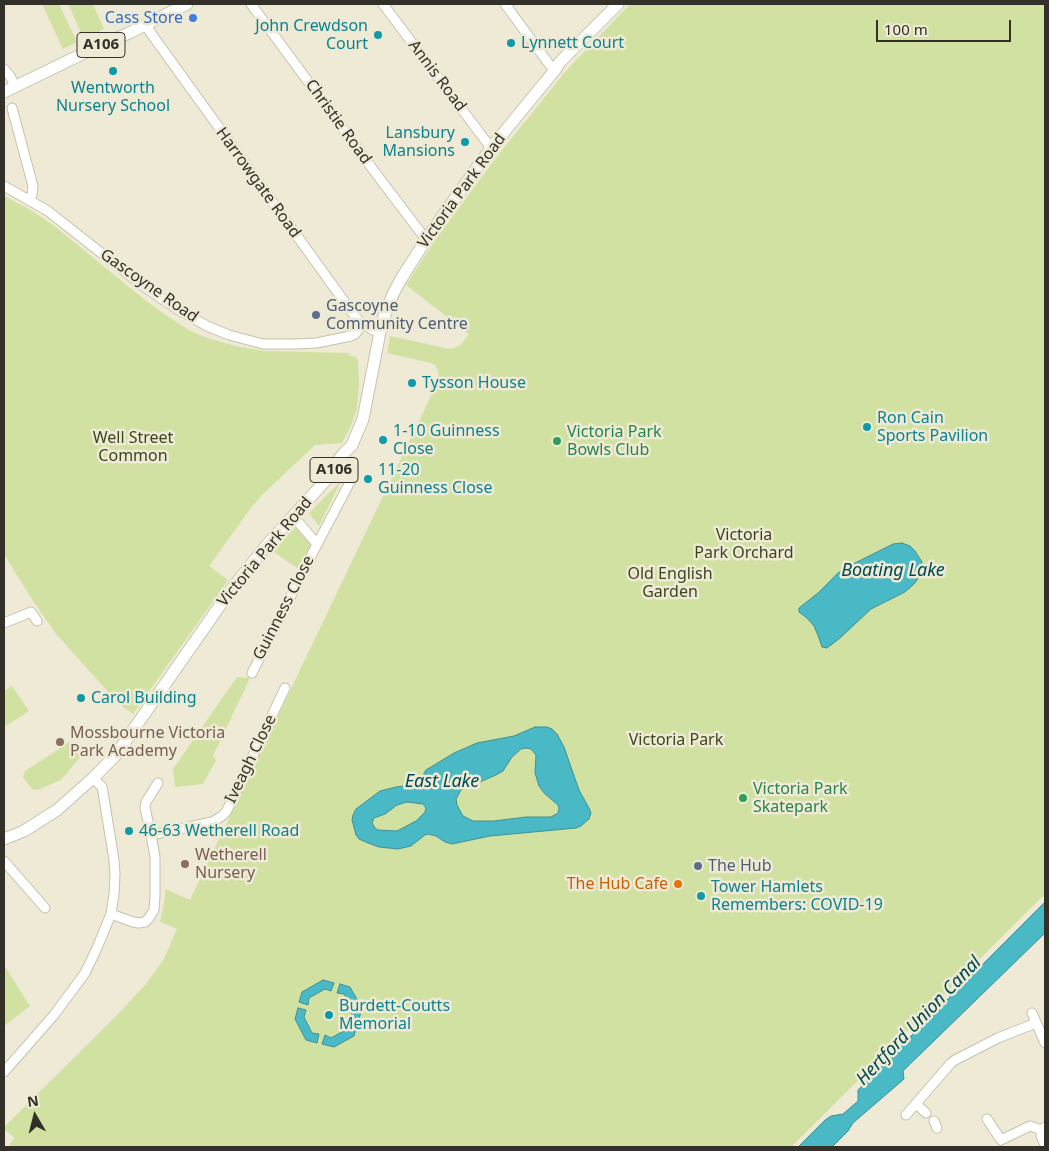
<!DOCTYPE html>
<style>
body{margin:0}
#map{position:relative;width:1049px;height:1151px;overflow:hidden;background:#eeead5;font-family:"Noto Sans",sans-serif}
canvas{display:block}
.frame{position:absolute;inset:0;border:5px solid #323028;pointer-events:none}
.north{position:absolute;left:10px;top:1091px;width:50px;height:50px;-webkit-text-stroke:4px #eeead5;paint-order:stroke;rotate:352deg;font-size:14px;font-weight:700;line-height:20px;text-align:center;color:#323028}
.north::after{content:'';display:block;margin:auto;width:18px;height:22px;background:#323028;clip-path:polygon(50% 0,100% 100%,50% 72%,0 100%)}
.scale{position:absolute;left:876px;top:20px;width:135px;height:22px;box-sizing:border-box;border:2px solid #323028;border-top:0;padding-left:6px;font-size:15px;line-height:18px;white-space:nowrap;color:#323028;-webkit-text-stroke:4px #eeead5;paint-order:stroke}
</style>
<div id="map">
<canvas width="1049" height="1151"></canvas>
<div class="frame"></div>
<div class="north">N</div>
<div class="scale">100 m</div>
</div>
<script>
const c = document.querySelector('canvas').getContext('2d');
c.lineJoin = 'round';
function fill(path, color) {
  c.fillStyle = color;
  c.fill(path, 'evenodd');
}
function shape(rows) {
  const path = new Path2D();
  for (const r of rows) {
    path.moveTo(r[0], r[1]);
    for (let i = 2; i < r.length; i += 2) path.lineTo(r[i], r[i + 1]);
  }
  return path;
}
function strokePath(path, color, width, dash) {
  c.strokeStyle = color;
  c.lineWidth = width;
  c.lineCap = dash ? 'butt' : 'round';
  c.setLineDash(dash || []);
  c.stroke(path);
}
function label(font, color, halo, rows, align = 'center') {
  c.font = font + ' "Noto Sans",sans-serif';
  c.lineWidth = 5;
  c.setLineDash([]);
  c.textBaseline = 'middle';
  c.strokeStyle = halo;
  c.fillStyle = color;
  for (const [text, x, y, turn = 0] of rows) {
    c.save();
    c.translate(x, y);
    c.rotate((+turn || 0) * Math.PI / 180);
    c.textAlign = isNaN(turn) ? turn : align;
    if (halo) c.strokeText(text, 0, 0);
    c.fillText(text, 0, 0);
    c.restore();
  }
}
fill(shape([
 [42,4,59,4,77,42,63,49],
 [68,4,93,4,104,29,84,39],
 [630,4,1045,4,1045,894,791,1147,9,1147,10,1144,15,1138,4,1129,4,1127,118,1014,146,984,164,959,177,929,160,922,165,898,165,889,190,900,420,419,439,379,438,371,436,366,431,363,387,353,390,336,450,349,460,346,469,334,406,285,434,242,498,155,565,72],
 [4,196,29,209,53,225,145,300,163,313,190,331,210,339,240,347,265,351,349,353,349,355,356,357,358,361,359,383,357,409,350,428,342,443,315,445,262,495,250,509,209,566,228,580,133,714,119,704,57,635,33,601,4,554],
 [341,481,319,526,309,513],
 [297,526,314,544,300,570,274,552,284,539],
 [237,677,250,678,213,756,216,760,203,784,175,787,173,769],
 [12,686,29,711,6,726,4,722,4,691],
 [71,741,75,742,81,751,81,756,61,780,37,790,34,790,31,788,23,777,25,771],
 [4,965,30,1006,4,1026]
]), '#d0e1a2');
const water = shape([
 [902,543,910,546,915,551,922,562,921,573,915,583,905,592,871,609,840,638,831,645,827,648,822,647,819,638,814,626,807,618,799,612,799,608,818,593,838,573,847,567,893,544,902,543],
 [535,727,547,727,552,729,557,734,564,747,579,790,589,808,591,813,589,819,581,826,576,828,490,836,452,844,445,842,436,836,428,834,425,835,411,846,398,849,379,847,368,843,359,839,356,835,352,820,353,815,356,809,380,791,396,787,419,784,422,782,424,773,426,770,454,753,477,743,514,736,535,727],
 [526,748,531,749,536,755,535,773,539,786,544,793,558,805,559,808,558,813,551,817,526,817,494,821,473,821,463,816,457,805,456,799,461,790,496,775,503,771,512,757,521,749,526,748],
 [407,802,423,804,426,808,425,812,416,821,397,831,378,830,375,828,372,823,374,818,385,814,397,805,407,802],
 [1045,902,1045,933,903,1071,904,1079,853,1123,848,1131,832,1147,798,1147,825,1120,831,1116,843,1114,858,1101,858,1090,896,1051,1045,902],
 [323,980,334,983,331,991,325,989,309,998,308,1005,299,1002,302,992,323,980],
 [340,984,350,987,362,1008,359,1019,350,1017,353,1010,344,994,337,993,340,984],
 [298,1008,306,1010,304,1017,312,1033,319,1034,317,1043,306,1040,295,1019,298,1008],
 [348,1022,357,1025,354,1036,334,1047,322,1044,325,1035,331,1038,347,1029,348,1022]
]);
fill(water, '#49b9c6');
strokePath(water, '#429097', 1);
const minor = shape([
 [251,4,371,167,421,233,427,238],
 [383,4,491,148],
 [505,4,549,64,555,70],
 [145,25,354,315,359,321,364,325,373,330,380,331],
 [4,69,10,76,15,86],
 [12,108,33,186,32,195,29,200],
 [4,186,48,211,143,286,177,309,207,326,229,335,263,344,295,344,316,343,351,336,355,334,359,329,364,325],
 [293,516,317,544],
 [4,623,31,612,37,621],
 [252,673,313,552,350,482],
 [151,835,145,808,146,802,158,783],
 [4,861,45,908],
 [111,914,133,922,139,923,145,922,149,918,154,910,155,896,155,857,151,835,212,822,222,816,226,812,230,804,285,688],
 [1032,1013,1045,1043],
 [4,1072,54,1015,85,973,97,948,111,914,114,894,115,874,114,860,103,792,102,787,93,778],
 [916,1104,926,1113],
 [906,1115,951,1063,955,1060,998,1038,1036,1023],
 [987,1119,1001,1140,1030,1126,1042,1130],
 [934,1121,937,1128],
 [1045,1127,1042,1130,1041,1136,1045,1145]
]);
const major = shape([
 [4,92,107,42,127,34,187,4],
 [4,839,24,831,57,810,93,778,115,756,230,591,266,546,336,469,336,465,339,459,344,453,352,445,363,419,382,322,393,294,401,279,427,238,491,148,555,70,560,62,618,4]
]);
strokePath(minor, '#c6c2ae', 11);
strokePath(major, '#c6c2ae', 13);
strokePath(minor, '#fff', 9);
strokePath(major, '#fff', 11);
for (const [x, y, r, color] of [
 [193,18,5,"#3f7fe0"],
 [378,35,5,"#0f9aa8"],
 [511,43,5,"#0f9aa8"],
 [113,71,5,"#0f9aa8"],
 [465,142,5,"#0f9aa8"],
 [316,315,5,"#5c6f8a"],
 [412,383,5,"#0f9aa8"],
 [867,427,5,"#0f9aa8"],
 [383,440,5,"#0f9aa8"],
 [557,441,5,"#2e9e5b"],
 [368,479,5,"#0f9aa8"],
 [81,698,5,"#0f9aa8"],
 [60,742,5,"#8d6e63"],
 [743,798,5,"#2e9e5b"],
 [129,831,5,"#0f9aa8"],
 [185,864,5,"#8d6e63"],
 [698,866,5,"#5c6f8a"],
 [678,884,5,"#e8710a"],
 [701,896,5,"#0f9aa8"],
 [329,1015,5,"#0f9aa8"]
]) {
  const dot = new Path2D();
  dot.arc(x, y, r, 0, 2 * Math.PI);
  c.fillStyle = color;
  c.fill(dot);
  strokePath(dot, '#eeead5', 2);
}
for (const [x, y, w] of [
 [101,45,48],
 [334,470,48]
]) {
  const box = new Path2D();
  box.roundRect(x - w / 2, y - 12.5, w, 25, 4);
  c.fillStyle = '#eeead5';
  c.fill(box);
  strokePath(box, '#323028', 1);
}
label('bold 15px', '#323028', null, [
 ["A106",101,45],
 ["A106",334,470]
]);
label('16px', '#366cbe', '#eeead5', [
 ["Cass Store",183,18]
], 'right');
label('16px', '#0d838f', '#eeead5', [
 ["John Crewdson",368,26,"right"],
 ["Court",368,44,"right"],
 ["Lynnett Court",521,43],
 ["Wentworth",113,88,"center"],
 ["Nursery School",113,106,"center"],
 ["Lansbury",455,133,"right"],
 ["Mansions",455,151,"right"],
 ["Tysson House",422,383],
 ["Ron Cain",877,418],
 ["Sports Pavilion",877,436],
 ["1-10 Guinness",393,431],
 ["Close",393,449],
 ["11-20",378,470],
 ["Guinness Close",378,488],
 ["Carol Building",91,698],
 ["46-63 Wetherell Road",139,831],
 ["Tower Hamlets",711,887],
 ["Remembers: COVID-19",711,905],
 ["Burdett-Coutts",339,1006],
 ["Memorial",339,1024]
], 'left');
label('16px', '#323028', '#eeead5', [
 ["Annis Road",437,76,53],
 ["Christie Road",338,122,54],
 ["Harrowgate Road",258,183,54],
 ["Victoria Park Road",462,191,-54],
 ["Gascoyne Road",149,286,35],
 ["Victoria Park Road",265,552,-50],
 ["Guinness Close",284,608,-63],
 ["Iveagh Close",251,759,-64]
]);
label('16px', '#4e5e75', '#eeead5', [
 ["Gascoyne",326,306],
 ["Community Centre",326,324],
 ["The Hub",708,866]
], 'left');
label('16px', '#27864d', '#eeead5', [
 ["Victoria Park",567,432],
 ["Bowls Club",567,450],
 ["Victoria Park",753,789],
 ["Skatepark",753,807]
], 'left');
label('16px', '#3c461d', '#eeead5', [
 ["Well Street",133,438],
 ["Common",133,456],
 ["Victoria",744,535],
 ["Park Orchard",744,553],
 ["Old English",670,574],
 ["Garden",670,592],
 ["Victoria Park",676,740]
]);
label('16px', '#785e54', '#eeead5', [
 ["Mossbourne Victoria",70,733],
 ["Park Academy",70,751],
 ["Wetherell",195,855],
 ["Nursery",195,873]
], 'left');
label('16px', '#c56008', '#eeead5', [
 ["The Hub Cafe",668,884]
], 'right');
label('italic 18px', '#014950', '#eeead5', [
 ["Boating Lake",893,571],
 ["East Lake",442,782],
 ["Hertford Union Canal",919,1021,-46]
]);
</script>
